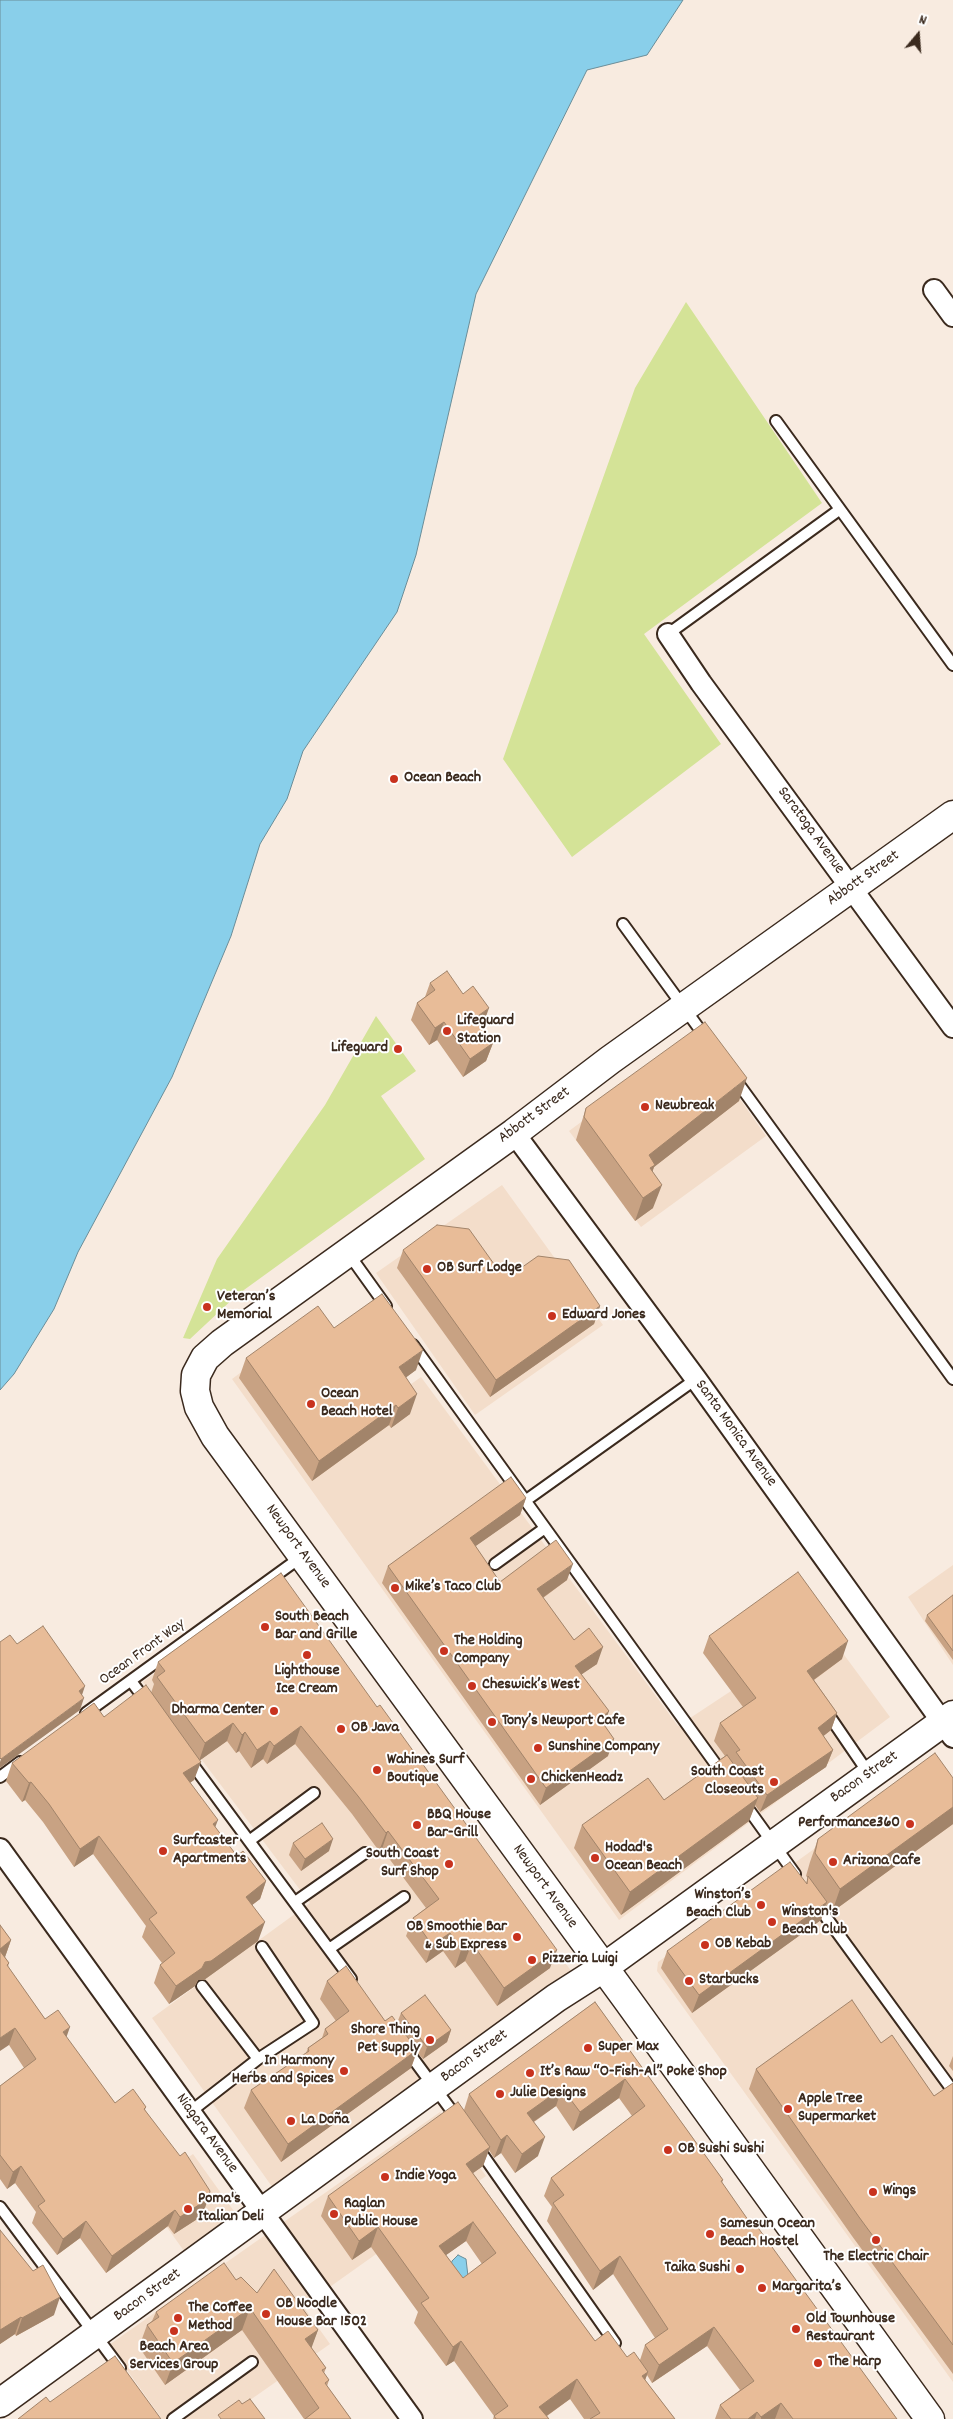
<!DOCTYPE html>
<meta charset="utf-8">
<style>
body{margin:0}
#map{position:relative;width:953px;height:2419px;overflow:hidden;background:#f8ebe0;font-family:Dekko,sans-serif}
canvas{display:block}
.north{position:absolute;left:893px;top:10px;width:50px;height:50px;-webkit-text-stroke:4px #fff;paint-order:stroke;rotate:18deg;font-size:14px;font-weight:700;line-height:20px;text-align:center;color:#3b2a1e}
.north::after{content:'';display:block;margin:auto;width:18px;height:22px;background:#3b2a1e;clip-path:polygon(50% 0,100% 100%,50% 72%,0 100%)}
</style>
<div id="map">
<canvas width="953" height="2419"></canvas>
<div class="north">N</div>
</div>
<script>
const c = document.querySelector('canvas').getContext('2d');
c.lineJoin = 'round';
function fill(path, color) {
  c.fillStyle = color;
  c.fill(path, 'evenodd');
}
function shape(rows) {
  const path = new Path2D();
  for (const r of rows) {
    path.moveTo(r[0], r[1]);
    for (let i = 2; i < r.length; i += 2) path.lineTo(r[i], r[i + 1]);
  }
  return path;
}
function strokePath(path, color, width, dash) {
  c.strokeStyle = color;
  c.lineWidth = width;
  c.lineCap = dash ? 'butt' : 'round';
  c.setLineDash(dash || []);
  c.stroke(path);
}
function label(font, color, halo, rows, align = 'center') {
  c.font = font + ' Dekko,sans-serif';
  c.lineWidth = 4;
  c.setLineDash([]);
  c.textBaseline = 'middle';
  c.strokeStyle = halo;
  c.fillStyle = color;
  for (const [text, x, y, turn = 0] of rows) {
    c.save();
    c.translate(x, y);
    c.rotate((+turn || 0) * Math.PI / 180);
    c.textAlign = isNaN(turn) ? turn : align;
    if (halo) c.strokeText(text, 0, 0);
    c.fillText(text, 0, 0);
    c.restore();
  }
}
fill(shape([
 [696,1037,766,1136,641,1227,569,1131],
 [502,1185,603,1325,475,1415,376,1273],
 [310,1321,375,1410,421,1377,678,1726,825,1629,890,1717,619,1920,232,1379],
 [953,1565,953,1665,908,1597],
 [281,1580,572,1972,273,2188,152,2018,310,1903,143,1682],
 [923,1770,953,1802,953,2382,657,1971,658,1962],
 [440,2112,486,2176,303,2306,330,2344,223,2419,162,2419,109,2345],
 [193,2154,236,2214,184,2251,141,2191]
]), '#f3ddca');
fill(shape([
 [686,302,822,503,644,634,721,744,572,857,503,759,635,388],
 [376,1016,416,1071,381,1096,425,1159,237,1295,190,1339,183,1338,217,1259,325,1105]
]), '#d4e397');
const water = shape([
 [0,0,683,0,647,55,587,70,476,294,416,555,397,612,303,751,287,799,260,844,231,936,172,1077,78,1252,54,1309,14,1374,0,1390,0,0],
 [458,2255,466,2259,469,2285,451,2266,452,2261,458,2255]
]);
fill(water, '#89cfea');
strokePath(water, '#6a8d98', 1);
const lane = shape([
 [776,421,953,665],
 [668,634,839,510],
 [623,924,706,1038],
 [735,1079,953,1379],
 [348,1253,386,1306],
 [413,1345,722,1773],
 [525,1501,696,1379],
 [495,1564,545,1528],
 [131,1681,146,1701],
 [826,1711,869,1774],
 [86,1713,301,1557],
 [190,1761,351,1979],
 [0,1777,20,1762],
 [744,1803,795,1874],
 [249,1841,314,1793],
 [295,1902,365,1853],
 [815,1902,953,2091],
 [329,1949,404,1897],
 [202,1986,258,2059],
 [406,2049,457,2118],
 [190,2112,258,2059,313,2023,262,1947],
 [478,2148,615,2343],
 [0,2207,120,2368],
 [173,2419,252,2362]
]);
const street = shape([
 [934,290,953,316],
 [668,634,701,683,953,1027],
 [514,1133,696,1379,953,1737],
 [0,1849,412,2419]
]);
const secondary = shape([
 [0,2403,556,1998,603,1968,953,1715],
 [930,2419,626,1998,215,1436,199,1407,195,1391,196,1375,205,1358,222,1343,514,1133,610,1060,953,815]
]);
strokePath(lane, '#3b2a1e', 14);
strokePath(street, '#3b2a1e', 24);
strokePath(secondary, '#3b2a1e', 31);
strokePath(lane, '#fff', 10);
strokePath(street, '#fff', 20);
strokePath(secondary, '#fff', 28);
fill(shape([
 [430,983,483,1025,481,1027,493,1043,486,1061,463,1077,437,1040,429,1045,411,1020,417,1003,425,997],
 [739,1101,654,1167,652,1172,653,1208,635,1221,576,1140,586,1108],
 [403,1250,494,1264,600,1306,594,1324,490,1397,397,1268],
 [334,1328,416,1370,406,1377,410,1414,391,1428,389,1425,312,1481,239,1378,246,1358],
 [526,1498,520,1515,475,1546,500,1582,567,1580,543,1598,574,1640,597,1664,581,1674,604,1725,608,1756,540,1805,382,1583,388,1566],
 [281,1573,550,1968,497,2006,465,1961,455,1968,443,1951,426,1963,406,1936,413,1918,426,1908,382,1849,379,1851,352,1814,295,1744,267,1764,263,1759,251,1768,239,1751,236,1753,227,1741,200,1760,194,1780,190,1783,215,1827,237,1856,266,1881,260,1899,252,1905,258,1941,204,1980,198,1980,195,1986,169,2004,154,1983,160,1965,162,1963,142,1937,146,1926,93,1854,74,1867,43,1822,25,1800,22,1802,6,1781,12,1763,151,1693,154,1684,152,1680,158,1662],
 [953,1595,953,1660,925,1621,927,1615],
 [709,1636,842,1659,814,1680,837,1713,831,1730,823,1736,833,1750,826,1767,760,1812,755,1805,749,1821,621,1915,574,1848,582,1825,664,1800,725,1756,714,1741,720,1723,743,1707,703,1653],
 [953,1778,953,1824,832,1912,827,1904,821,1920,692,2013,661,1968,667,1951,806,1883,808,1878,806,1876,810,1862,818,1839],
 [293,1843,329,1851,301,1871,289,1855],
 [0,1925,11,1940,5,1957,9,1963,8,1967,45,2019,66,2037,115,2103,146,2107,145,2110,208,2199,202,2216,174,2234,168,2226,106,2273,80,2238,57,2255,32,2223,36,2212,15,2183,7,2189,0,2179,0,2086,24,2068,9,2045],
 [327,1981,385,2021,397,2023,401,2013,451,2030,447,2042,423,2059,417,2052,411,2068,281,2162,244,2108,251,2090,306,2053,308,2048,322,2038,325,2029,336,2021,320,1999],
 [595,2002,723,2180,722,2183,753,2227,897,2419,715,2419,720,2405,740,2390,707,2346,652,2383,647,2375,645,2380,675,2419,584,2419,570,2399,547,2416,549,2419,493,2419,494,2416,454,2361,446,2366,414,2323,418,2312,371,2247,352,2260,321,2216,328,2196,464,2110,469,2094],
 [619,2098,632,2116,551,2178,544,2196,552,2207,547,2221,593,2290,613,2274,655,2338,645,2345,640,2360,627,2357,595,2341,473,2173,483,2166,489,2150,494,2158,501,2153,515,2173,538,2156,534,2122,556,2106,573,2131],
 [466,2241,482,2264,463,2278,446,2255],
 [881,2043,934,2096,953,2083,953,2374,852,2236,749,2089,756,2069],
 [953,2056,953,2071,949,2066],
 [0,2230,54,2315,16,2336,15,2334,0,2344],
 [236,2280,318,2330,311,2347,326,2368,324,2373,329,2380,327,2386,351,2419,304,2419,242,2330,165,2385,139,2347,147,2325,152,2321,156,2312]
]), '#c8a283');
fill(shape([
 [489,1008,483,1025,469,1036,475,1018],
 [444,1022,437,1040,429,1045,435,1028],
 [493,1043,486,1061,463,1077,470,1059],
 [747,1078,739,1101,654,1167,647,1188,649,1155],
 [662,1185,653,1208,635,1221,643,1198],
 [600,1306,594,1324,490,1397,496,1380],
 [423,1350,416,1370,392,1388,399,1367],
 [417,1394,410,1414,391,1428,398,1408],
 [396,1405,389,1425,312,1481,319,1461],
 [526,1498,520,1515,463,1555,470,1538],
 [573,1564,567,1580,531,1606,537,1589],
 [848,1641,842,1659,801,1689,807,1671],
 [603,1647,597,1664,569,1683,575,1666],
 [85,1686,81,1698,79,1691],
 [84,1698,80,1710,0,1768,0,1762,1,1759],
 [609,1711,603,1728,600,1719],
 [837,1713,831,1730,811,1746,818,1728],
 [233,1723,227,1741,199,1761,205,1743],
 [301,1726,295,1744,267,1764,274,1746],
 [245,1732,239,1751,236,1753,242,1735],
 [614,1739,608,1756,540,1805,546,1788],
 [270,1741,263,1759,251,1768,257,1750],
 [833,1750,826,1767,760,1812,767,1795],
 [201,1762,194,1780,176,1792,183,1773],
 [31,1782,25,1800,22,1802,29,1783],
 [758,1798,749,1821,621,1915,630,1892],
 [953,1807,953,1824,832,1912,840,1889],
 [218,1820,211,1838,213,1824],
 [388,1831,382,1849,379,1851,386,1833],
 [99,1836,93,1854,74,1867,80,1849],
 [333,1839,329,1851,301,1871,305,1859],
 [266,1881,260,1899,239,1915,246,1897],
 [827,1902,821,1920,692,2013,699,1995],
 [265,1922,258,1941,204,1980,198,1980,195,1986,169,2004,176,1986,205,1962],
 [450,1933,443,1951,426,1963,432,1945],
 [11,1940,5,1957,0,1961,0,1949],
 [472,1943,465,1961,455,1968,461,1950],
 [557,1950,550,1968,497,2006,504,1988],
 [70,2027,64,2044,63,2032],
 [15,2028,9,2045,0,2051,0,2038],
 [451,2030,447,2042,423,2059,427,2047],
 [417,2050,411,2068,281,2162,288,2144],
 [625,2079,619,2098,573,2131,580,2112],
 [562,2088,556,2106,520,2131,527,2113],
 [507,2135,501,2153,494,2158,501,2140],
 [545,2137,538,2156,515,2173,522,2154],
 [490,2147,483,2166,459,2183,466,2164],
 [21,2166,15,2183,7,2189,13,2172],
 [208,2199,202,2216,174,2234,180,2217],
 [175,2210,168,2226,106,2273,112,2256],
 [86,2221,80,2238,57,2255,63,2239],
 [473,2222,466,2241,432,2265,439,2246],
 [378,2227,371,2247,352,2260,359,2241],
 [620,2256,613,2274,593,2290,600,2271],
 [60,2297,54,2315,16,2336,22,2318],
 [250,2308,242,2330,165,2385,173,2363],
 [21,2317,15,2334,0,2344,0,2330],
 [714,2327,707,2346,652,2383,659,2365],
 [318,2330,310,2352,305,2339],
 [461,2341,454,2361,446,2366,453,2347],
 [648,2372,641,2391,642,2376],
 [577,2379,570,2399,542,2419,539,2407],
 [781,2403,775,2419,761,2419,761,2417],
 [757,2412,755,2419,748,2419]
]), '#a2846a');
const building = shape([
 [447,971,463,994,473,986,489,1008,475,1018,493,1043,470,1059,444,1022,435,1028,417,1003,435,990,430,983,447,971],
 [705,1022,747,1078,649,1155,655,1165,650,1168,662,1185,643,1198,584,1117,586,1108,705,1022],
 [437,1225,469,1229,494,1264,521,1268,538,1256,569,1260,600,1306,496,1380,403,1250,437,1225],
 [382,1294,423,1350,399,1367,417,1394,398,1408,396,1405,319,1461,246,1358,318,1306,334,1328,382,1294],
 [511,1477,526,1498,470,1538,500,1582,556,1540,573,1564,537,1589,574,1640,589,1628,603,1647,575,1666,609,1711,600,1719,614,1739,546,1788,388,1566,511,1477],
 [798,1572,848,1641,807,1671,837,1713,818,1728,833,1750,767,1795,736,1752,740,1750,720,1723,756,1698,709,1636,798,1572],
 [281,1573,377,1707,380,1705,557,1950,504,1988,472,1943,461,1950,450,1933,432,1945,413,1918,439,1899,388,1831,386,1833,358,1796,301,1726,274,1746,270,1741,257,1750,245,1732,242,1735,233,1723,205,1743,157,1677,165,1671,158,1662,281,1573],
 [953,1595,953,1651,927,1615,953,1595],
 [43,1626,85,1686,79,1691,84,1698,1,1759,0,1758,0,1642,10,1635,17,1644,43,1626],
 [146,1685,201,1762,183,1773,218,1820,213,1824,237,1856,243,1851,266,1881,246,1897,265,1922,211,1961,205,1962,202,1968,176,1986,160,1965,175,1953,149,1919,157,1913,99,1836,80,1849,49,1804,31,1782,29,1783,12,1763,94,1703,104,1717,146,1685],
 [935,1753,953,1778,953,1807,840,1889,815,1853,818,1839,935,1753],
 [727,1755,758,1798,630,1892,582,1825,648,1778,664,1800,727,1755],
 [322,1823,333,1839,305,1859,293,1843,322,1823],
 [790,1862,807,1884,808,1876,827,1902,699,1995,667,1951,790,1862],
 [0,1925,11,1940,0,1949,0,1925],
 [0,1951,9,1963,7,1965,45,2019,58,2010,70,2027,63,2032,115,2103,133,2089,146,2107,144,2109,180,2156,185,2152,210,2191,208,2199,180,2217,175,2210,112,2256,86,2221,63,2239,38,2206,45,2201,21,2166,13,2172,0,2155,0,2086,36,2059,15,2028,0,2038,0,1951],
 [346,1966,385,2021,392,2016,417,2050,288,2144,251,2090,309,2051,308,2048,328,2034,325,2029,349,2011,327,1981,346,1966],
 [425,1995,451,2030,427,2047,401,2013,425,1995],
 [852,2000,881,2043,892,2035,934,2096,953,2083,953,2345,859,2217,756,2069,852,2000],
 [595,2002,723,2180,721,2181,753,2227,756,2225,897,2419,793,2419,781,2403,761,2417,757,2412,748,2419,731,2419,720,2405,754,2381,714,2327,659,2365,645,2345,668,2329,620,2256,600,2271,553,2203,564,2195,551,2178,645,2106,625,2079,580,2112,562,2088,527,2113,545,2137,522,2154,507,2135,501,2140,469,2094,595,2002],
 [458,2102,490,2147,466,2164,595,2341,608,2331,627,2357,634,2352,648,2372,642,2376,675,2419,590,2419,600,2413,577,2379,539,2407,549,2419,496,2419,494,2416,508,2406,461,2341,453,2347,421,2303,429,2298,378,2227,359,2241,328,2196,458,2102],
 [473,2222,496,2253,463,2278,439,2246,473,2222],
 [0,2230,33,2271,43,2265,60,2297,22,2318,21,2317,0,2330,0,2230],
 [224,2263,236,2280,241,2277,257,2293,274,2269,318,2330,305,2339,326,2368,322,2370,329,2380,325,2383,351,2419,305,2419,319,2408,250,2308,173,2363,147,2325,159,2317,156,2312,224,2263],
 [115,2356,161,2419,18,2419,46,2397,50,2402,115,2356],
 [250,2399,265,2419,221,2419,218,2415,239,2400,242,2404,250,2399]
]);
fill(building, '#e8bc98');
strokePath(building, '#a2846a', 1);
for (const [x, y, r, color] of [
 [394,779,5,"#c8321e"],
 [447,1031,5,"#c8321e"],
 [398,1049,5,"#c8321e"],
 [645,1107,5,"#c8321e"],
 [427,1269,5,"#c8321e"],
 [207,1307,5,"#c8321e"],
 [552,1316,5,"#c8321e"],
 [311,1404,5,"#c8321e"],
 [395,1588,5,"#c8321e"],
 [265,1627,5,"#c8321e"],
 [444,1651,5,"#c8321e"],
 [307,1655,5,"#c8321e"],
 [472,1686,5,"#c8321e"],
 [274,1711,5,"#c8321e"],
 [492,1722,5,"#c8321e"],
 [341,1729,5,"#c8321e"],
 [538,1748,5,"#c8321e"],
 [377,1770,5,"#c8321e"],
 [531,1779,5,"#c8321e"],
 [774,1782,5,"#c8321e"],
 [910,1824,5,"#c8321e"],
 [417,1825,5,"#c8321e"],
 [163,1851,5,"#c8321e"],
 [595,1858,5,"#c8321e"],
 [833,1862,5,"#c8321e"],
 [449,1864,5,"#c8321e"],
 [761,1905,5,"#c8321e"],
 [772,1922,5,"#c8321e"],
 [517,1937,5,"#c8321e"],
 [705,1945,5,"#c8321e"],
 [532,1960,5,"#c8321e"],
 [689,1981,5,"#c8321e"],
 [430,2040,5,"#c8321e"],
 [588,2048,5,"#c8321e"],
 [344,2071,5,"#c8321e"],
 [530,2073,5,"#c8321e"],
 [500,2094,5,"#c8321e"],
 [788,2109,5,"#c8321e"],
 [291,2121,5,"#c8321e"],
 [668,2150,5,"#c8321e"],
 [385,2177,5,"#c8321e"],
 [873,2192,5,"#c8321e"],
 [188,2209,5,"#c8321e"],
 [334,2214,5,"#c8321e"],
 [710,2234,5,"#c8321e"],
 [876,2240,5,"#c8321e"],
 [740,2269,5,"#c8321e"],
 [762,2288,5,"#c8321e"],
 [266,2314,5,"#c8321e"],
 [178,2318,5,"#c8321e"],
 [796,2329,5,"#c8321e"],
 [174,2331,5,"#c8321e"],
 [818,2363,5,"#c8321e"]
]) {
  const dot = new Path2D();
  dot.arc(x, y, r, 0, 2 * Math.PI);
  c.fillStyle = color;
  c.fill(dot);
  strokePath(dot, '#fff', 2);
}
label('bold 16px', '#3b2a1e', '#fff', [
 ["Ocean Beach",404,779],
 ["Lifeguard",457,1022],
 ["Station",457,1040],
 ["Lifeguard",388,1049,"right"],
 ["Newbreak",655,1107],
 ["OB Surf Lodge",437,1269],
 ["Veteran’s",217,1298],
 ["Memorial",217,1316],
 ["Edward Jones",562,1316],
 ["Ocean",321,1395],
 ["Beach Hotel",321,1413],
 ["Mike’s Taco Club",405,1588],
 ["South Beach",275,1618],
 ["Bar and Grille",275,1636],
 ["The Holding",454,1642],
 ["Company",454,1660],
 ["Lighthouse",307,1672,"center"],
 ["Ice Cream",307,1690,"center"],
 ["Cheswick’s West",482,1686],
 ["Dharma Center",264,1711,"right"],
 ["Tony’s Newport Cafe",502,1722],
 ["OB Java",351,1729],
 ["Sunshine Company",548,1748],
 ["Wahines Surf",387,1761],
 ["Boutique",387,1779],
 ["South Coast",764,1773,"right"],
 ["Closeouts",764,1791,"right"],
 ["ChickenHeadz",541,1779],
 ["BBQ House",427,1816],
 ["Bar-Grill",427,1834],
 ["Performance360",900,1824,"right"],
 ["Surfcaster",173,1842],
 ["Apartments",173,1860],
 ["Hodad's",605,1849],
 ["Ocean Beach",605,1867],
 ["South Coast",439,1855,"right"],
 ["Surf Shop",439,1873,"right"],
 ["Arizona Cafe",843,1862],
 ["Winston’s",751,1896,"right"],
 ["Beach Club",751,1914,"right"],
 ["Winston's",782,1913],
 ["Beach Club",782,1931],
 ["OB Smoothie Bar",507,1928,"right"],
 ["& Sub Express",507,1946,"right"],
 ["OB Kebab",715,1945],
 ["Pizzeria Luigi",542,1960],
 ["Starbucks",699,1981],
 ["Shore Thing",420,2031,"right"],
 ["Pet Supply",420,2049,"right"],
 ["Super Max",598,2048],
 ["In Harmony",334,2062,"right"],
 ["Herbs and Spices",334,2080,"right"],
 ["It’s Raw “O-Fish-Al” Poke Shop",540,2073],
 ["Julie Designs",510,2094],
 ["Apple Tree",798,2100],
 ["Supermarket",798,2118],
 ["La Doña",301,2121],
 ["OB Sushi Sushi",678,2150],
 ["Indie Yoga",395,2177],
 ["Wings",883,2192],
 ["Poma's",198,2200],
 ["Italian Deli",198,2218],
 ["Raglan",344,2205],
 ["Public House",344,2223],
 ["Samesun Ocean",720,2225],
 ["Beach Hostel",720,2243],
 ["The Electric Chair",876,2258,"center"],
 ["Taika Sushi",730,2269,"right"],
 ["Margarita’s",772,2288],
 ["OB Noodle",276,2305],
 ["House Bar 1502",276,2323],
 ["The Coffee",188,2309],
 ["Method",188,2327],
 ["Old Townhouse",806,2320],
 ["Restaurant",806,2338],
 ["Beach Area",174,2348,"center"],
 ["Services Group",174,2366,"center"],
 ["The Harp",828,2363]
], 'left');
label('16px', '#3b2a1e', '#fff', [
 ["Saratoga Avenue",810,831,54],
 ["Abbott Street",864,879,-35],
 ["Abbott Street",535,1116,-36],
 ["Santa Monica Avenue",735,1434,54],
 ["Newport Avenue",297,1547,54],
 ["Ocean Front Way",143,1653,-36],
 ["Bacon Street",865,1778,-35],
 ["Newport Avenue",544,1887,54],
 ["Bacon Street",475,2057,-36],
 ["Niagara Avenue",206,2134,54],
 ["Bacon Street",148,2296,-36]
]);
</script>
